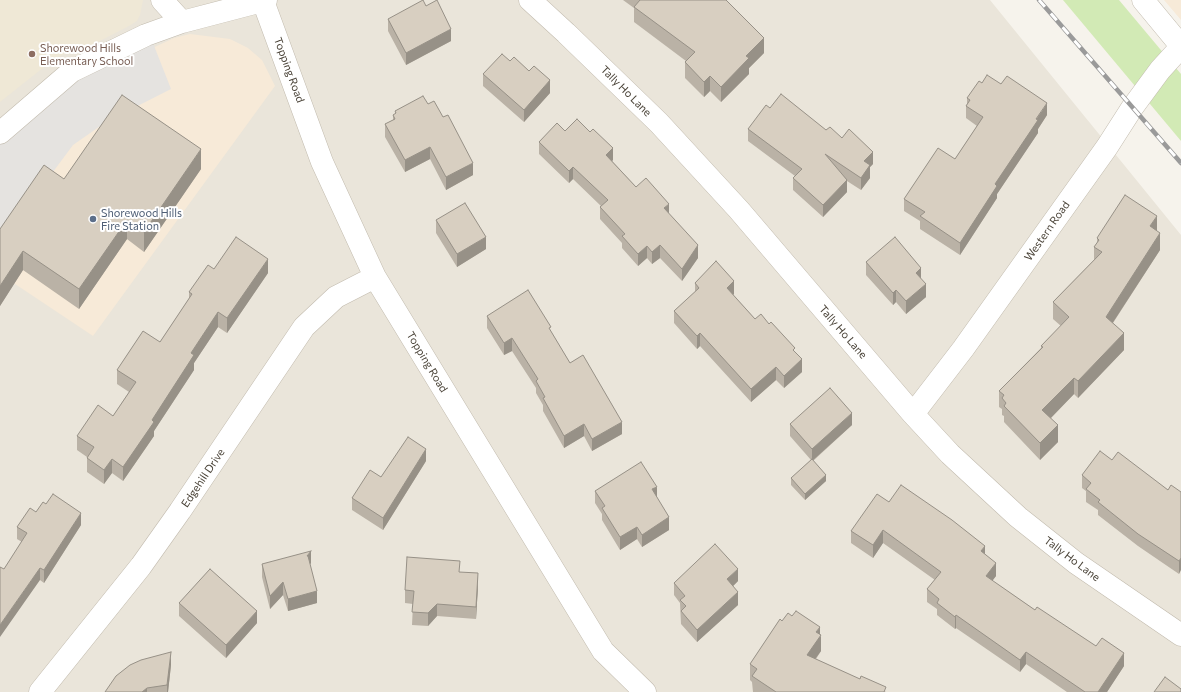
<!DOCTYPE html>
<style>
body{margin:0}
canvas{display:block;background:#f6f3ec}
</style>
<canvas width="1181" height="692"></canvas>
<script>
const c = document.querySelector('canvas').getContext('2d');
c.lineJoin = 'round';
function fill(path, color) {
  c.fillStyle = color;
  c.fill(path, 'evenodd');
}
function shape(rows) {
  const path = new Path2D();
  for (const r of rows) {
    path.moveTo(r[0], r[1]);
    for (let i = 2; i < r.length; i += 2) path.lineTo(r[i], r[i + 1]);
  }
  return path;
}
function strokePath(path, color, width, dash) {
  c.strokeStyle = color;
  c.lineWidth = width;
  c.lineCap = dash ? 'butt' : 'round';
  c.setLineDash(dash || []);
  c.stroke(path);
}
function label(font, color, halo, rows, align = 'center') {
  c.font = font + ' Commissioner,sans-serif';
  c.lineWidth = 4;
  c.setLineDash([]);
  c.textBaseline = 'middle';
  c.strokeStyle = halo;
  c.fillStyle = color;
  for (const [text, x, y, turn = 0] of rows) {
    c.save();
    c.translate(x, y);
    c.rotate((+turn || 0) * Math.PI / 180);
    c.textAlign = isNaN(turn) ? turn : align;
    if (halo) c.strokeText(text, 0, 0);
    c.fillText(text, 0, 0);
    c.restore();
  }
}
fill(shape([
 [0,0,990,0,1181,235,1181,692,0,692]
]), '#eae5da');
fill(shape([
 [1164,0,1181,0,1181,20],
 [190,34,230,39,248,48,262,60,275,86,93,336,0,274,0,148,142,53,174,38]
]), '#f7ead8');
fill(shape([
 [0,0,143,0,140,15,137,21,129,26,88,47,81,46,74,48,53,60,0,102]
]), '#efe8d6');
fill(shape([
 [1063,0,1119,0,1181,74,1181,141]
]), '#d2eab5');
fill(shape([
 [151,38,171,89,106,122,73,145,0,243,0,133,72,71]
]), '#e5e3e0');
const minor = shape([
 [162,0,182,22],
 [530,0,566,33,659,123,739,210,913,414,950,454,1018,517,1076,563,1181,635],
 [1143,0,1181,46],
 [263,1,322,162,375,277,603,651,645,692],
 [0,133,72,71,146,35,182,22,266,0],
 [913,414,963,349,1107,147,1132,108,1160,70,1181,47],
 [40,692,141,566,180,511,304,327,336,297,375,277]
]);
strokePath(minor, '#c2bbae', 23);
strokePath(minor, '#fff', 22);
const rail = shape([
 [1039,0,1181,163]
]);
strokePath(rail, '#9a9a9a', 4.5);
strokePath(rail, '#fff', 3, [9]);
fill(shape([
 [623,0,726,0,764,53,749,68,749,74,721,102,710,91,704,97,685,78,685,62,686,61,634,22,634,8],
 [426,6,451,41,406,65,388,31,388,19],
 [510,61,550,93,524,122,483,86,483,74],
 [982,83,1047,115,1038,129,1038,133,997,194,997,198,960,255,920,229,920,221,904,211,904,199,955,159,977,126,966,118,966,106,967,104,967,98],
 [428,104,473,175,446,190,430,159,405,172,385,137,385,124,393,120,393,115,395,114,395,111],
 [770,108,842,138,873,164,870,167,870,178,861,190,847,181,847,192,823,217,793,190,793,178,795,176,748,141,748,129],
 [539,142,613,160,612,161,636,187,669,214,698,258,682,281,660,258,652,264,647,258,638,266,622,248,622,243,600,219,600,207,601,206,573,179,569,183,539,154],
 [201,169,144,252,127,239,79,309,23,270,0,306,0,229,64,179],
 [436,220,486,249,457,267,436,233],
 [1157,231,1160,250,1113,323,1124,350,1078,398,1074,394,1051,418,1058,442,1040,460,1004,422,1004,416,1002,415,1002,409,999,407,999,391,1041,348,1041,346,1061,326,1053,319,1053,302,1094,260,1094,247,1097,243,1097,238],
 [866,262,921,279,926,297,906,314,896,302,893,305,866,275],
 [214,269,268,273,227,333,218,327,194,363,194,370,154,431,154,436,123,481,112,473,104,484,87,472,87,457,77,450,77,436,113,416,129,392,117,384,117,370,160,342,189,299,189,292],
 [695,283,734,294,733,295,755,319,795,352,802,372,784,388,776,380,751,402,700,346,697,349,674,323,674,311,695,292],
 [487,316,551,332,570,363,622,434,592,451,584,436,564,448,543,411,543,405,536,393,536,388,512,351,504,355,487,328],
 [790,424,852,425,813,461,826,481,805,500,791,485,791,478,811,460,790,436],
 [1112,460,1168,490,1181,492,1179,574,1138,546,1098,515,1098,510,1086,502,1086,491,1082,488,1082,475],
 [426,461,383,530,352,510,352,498,381,477],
 [595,491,657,497,669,530,642,547,637,539,620,550,602,520,602,514,595,503],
 [889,502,985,554,996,576,992,581,1035,610,1124,666,1107,692,1067,692,1026,664,1020,672,956,628,955,629,937,615,937,609,927,602,927,589,935,580,883,543,873,558,851,543,851,531],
 [36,512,81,525,44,583,40,580,4,569,22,542,17,539,17,527],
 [311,563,310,564,317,603,288,611,283,595,270,609,262,577,262,564],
 [460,572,478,586,476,619,437,616,428,626,412,625,413,604,405,603,405,590],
 [738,581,733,586,738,605,697,642,681,624,680,603,674,595,674,583],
 [179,603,257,623,226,658,179,616],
 [782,621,821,651,816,659,886,692,753,692,752,682,750,680,750,664],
 [171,665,168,692,105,692]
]), '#bab2a6');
fill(shape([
 [451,29,451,41,406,65,406,53],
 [764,38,764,53,749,68,749,74,721,102,721,87,746,56],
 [710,76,710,91,704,97,704,82],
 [550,80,550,93,524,122,524,110],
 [1047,103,1047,115,1038,129,1038,133,997,194,997,198,960,255,960,243,995,184],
 [430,147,430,159,405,172,405,160],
 [613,148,613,160,606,167,606,155],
 [201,149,201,169,144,252,144,232],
 [873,152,873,164,870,167,870,178,861,190,861,178,864,161],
 [473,163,473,175,446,190,446,177],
 [573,167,573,179,569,183,569,171],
 [847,180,847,192,823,217,823,205],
 [669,204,669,216,664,208],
 [1157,216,1157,233,1150,226],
 [127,220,127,239,79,309,79,289],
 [1160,233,1160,250,1106,333,1106,317],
 [486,237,486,249,457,267,457,254],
 [660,245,660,258,652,264,652,252],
 [698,245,698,258,682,281,682,269],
 [647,246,647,258,638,266,638,254],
 [23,251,23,270,0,306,0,286],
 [268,259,268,273,227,333,227,318],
 [921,268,921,281,916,273],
 [734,281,734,294,727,300,727,288],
 [926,284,926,297,906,314,906,301],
 [896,290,896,302,893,305,893,293],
 [218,312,218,327,194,363,194,370,154,431,154,436,123,481,123,467,152,420,191,353],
 [700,333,700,346,697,349,697,336],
 [1124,333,1124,350,1078,398,1078,381],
 [512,338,512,351,504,355,504,343],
 [802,359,802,372,784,388,784,376],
 [776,367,776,380,751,402,751,389],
 [1074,378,1074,394,1042,427,1042,410],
 [852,413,852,425,812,461,812,449],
 [622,422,622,434,592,451,592,439],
 [584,424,584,436,564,448,564,436],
 [1058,425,1058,442,1040,460,1040,443],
 [426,449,426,461,383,530,383,518],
 [112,459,112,473,104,484,104,470],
 [826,475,826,481,805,500,805,494],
 [657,487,657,499,652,489],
 [81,513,81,525,44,583,44,570],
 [669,517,669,530,642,547,642,535],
 [637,527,637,539,620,550,620,537],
 [883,530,883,543,873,558,873,545],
 [985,546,985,559,981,551],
 [311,551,311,563,307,568,307,556],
 [1181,558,1181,570,1179,574,1179,561],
 [996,563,996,576,986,589,986,576],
 [40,568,40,580,0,637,0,625],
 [738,569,738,581,727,592,727,579],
 [478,573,478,586,476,619,476,607],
 [283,582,283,595,270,609,270,596],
 [317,591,317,603,288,611,288,599],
 [738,592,738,605,697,642,697,630],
 [437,604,437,616,428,626,428,613],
 [257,611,257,623,226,658,226,645],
 [956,615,956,628,955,629,955,617],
 [820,627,820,637,821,635,821,651,807,670,807,655,816,632],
 [171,652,171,665,168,692,167,692,167,685],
 [1026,652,1026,664,1020,672,1020,660],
 [1124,653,1124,666,1107,692,1098,692],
 [147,688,147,692,142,692]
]), '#979187');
const building = shape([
 [423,0,426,6,437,0,451,29,406,53,388,19,423,0],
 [640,0,726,0,764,38,746,56,749,58,721,87,710,76,704,82,685,62,695,52,634,7,640,0],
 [502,54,510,61,514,57,529,71,534,66,550,80,524,110,483,74,502,54],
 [987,75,1001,84,1007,76,1047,103,1036,119,1038,120,995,184,997,186,960,243,920,216,925,212,904,199,938,148,955,159,983,117,966,106,970,100,967,98,979,81,982,83,987,75],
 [781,94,826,130,830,127,842,138,849,129,873,152,864,161,870,165,861,178,825,154,847,180,823,205,793,178,802,169,748,129,766,105,770,108,781,94],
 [122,95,201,149,144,232,127,220,79,289,23,251,0,286,0,229,44,165,64,179,122,95],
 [423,96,428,104,434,101,443,117,448,115,473,163,446,177,430,147,405,160,385,124,395,119,393,115,396,113,395,111,423,96],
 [577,119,590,132,593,129,613,148,606,155,636,187,646,178,669,204,664,208,698,245,682,269,660,245,652,252,647,246,638,254,622,236,625,234,600,207,608,200,573,167,569,171,539,142,557,123,565,131,577,119],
 [1125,195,1157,216,1150,226,1160,233,1106,317,1124,333,1078,381,1074,378,1042,410,1058,425,1040,443,1004,406,1006,403,1002,398,1004,395,999,391,1043,347,1041,346,1069,317,1053,302,1102,252,1094,247,1099,240,1097,238,1125,195],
 [465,203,486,237,457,254,436,220,465,203],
 [236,237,268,259,227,318,218,312,191,353,194,355,152,420,154,422,123,467,112,459,104,470,87,458,94,447,77,436,98,405,113,416,136,382,117,370,143,331,160,342,192,294,189,292,208,265,214,269,236,237],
 [895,237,921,268,916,273,926,284,906,301,896,290,893,293,866,262,895,237],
 [716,261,734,281,727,288,755,319,761,314,769,324,771,322,795,348,793,350,802,359,784,376,776,367,751,389,700,333,697,336,674,311,699,288,695,283,716,261],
 [528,290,551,327,549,328,570,363,583,355,622,422,592,439,584,424,564,436,543,398,545,397,536,381,538,379,512,338,504,343,487,316,528,290],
 [830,388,852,413,812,449,790,424,830,388],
 [408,437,426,449,383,518,352,498,370,470,381,477,408,437],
 [1100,451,1112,460,1118,452,1168,490,1171,485,1181,492,1181,558,1179,561,1138,534,1098,502,1100,500,1086,489,1091,483,1082,475,1100,451],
 [812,459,826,475,805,494,791,478,812,459],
 [641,462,657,487,652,489,669,517,642,535,637,527,620,537,602,508,605,506,595,491,641,462],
 [901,485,952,520,985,546,981,551,996,563,986,576,1035,610,1037,607,1096,646,1102,638,1124,653,1098,692,1085,692,1026,652,1020,660,956,615,955,617,937,603,939,599,927,589,941,572,883,530,873,545,851,531,877,494,889,502,901,485],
 [53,494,81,513,44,570,40,568,0,625,0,567,4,569,27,533,17,527,30,508,36,512,43,502,46,504,53,494],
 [715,544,738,569,727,579,738,592,697,630,681,611,686,606,680,600,685,596,674,583,715,544],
 [311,551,307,556,308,556,317,591,288,599,283,582,270,596,262,564,311,551],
 [407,557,460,561,459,572,478,573,476,607,437,604,428,613,412,612,414,591,405,590,407,557],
 [210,569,257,611,226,645,179,603,210,569],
 [796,611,820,627,816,632,821,635,807,655,860,679,861,676,886,687,884,692,776,692,752,676,757,669,750,664,780,619,782,621,788,613,792,616,796,611],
 [171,652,167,685,147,688,142,692,105,692,116,676,130,665,141,660,171,652],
 [1165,677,1181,689,1181,692,1154,692,1165,677]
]);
fill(building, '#d8cfc1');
strokePath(building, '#979187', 1);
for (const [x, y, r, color] of [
 [32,54,4,"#8d6e63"],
 [93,219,4,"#5c6f8a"]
]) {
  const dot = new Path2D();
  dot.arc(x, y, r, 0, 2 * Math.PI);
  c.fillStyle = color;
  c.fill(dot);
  strokePath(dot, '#fff', 1.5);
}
label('11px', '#785e54', '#fff', [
 ["Shorewood Hills",40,48],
 ["Elementary School",40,61]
], 'left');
label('11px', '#4b4439', '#fff', [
 ["Topping Road",289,70,70],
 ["Tally Ho Lane",626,91,45],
 ["Western Road",1047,231,-55],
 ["Tally Ho Lane",843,332,49],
 ["Topping Road",427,362,59],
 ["Edgehill Drive",203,478,-56],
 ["Tally Ho Lane",1072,559,37]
]);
label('11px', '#4e5e75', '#fff', [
 ["Shorewood Hills",101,213],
 ["Fire Station",101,226]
], 'left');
</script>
